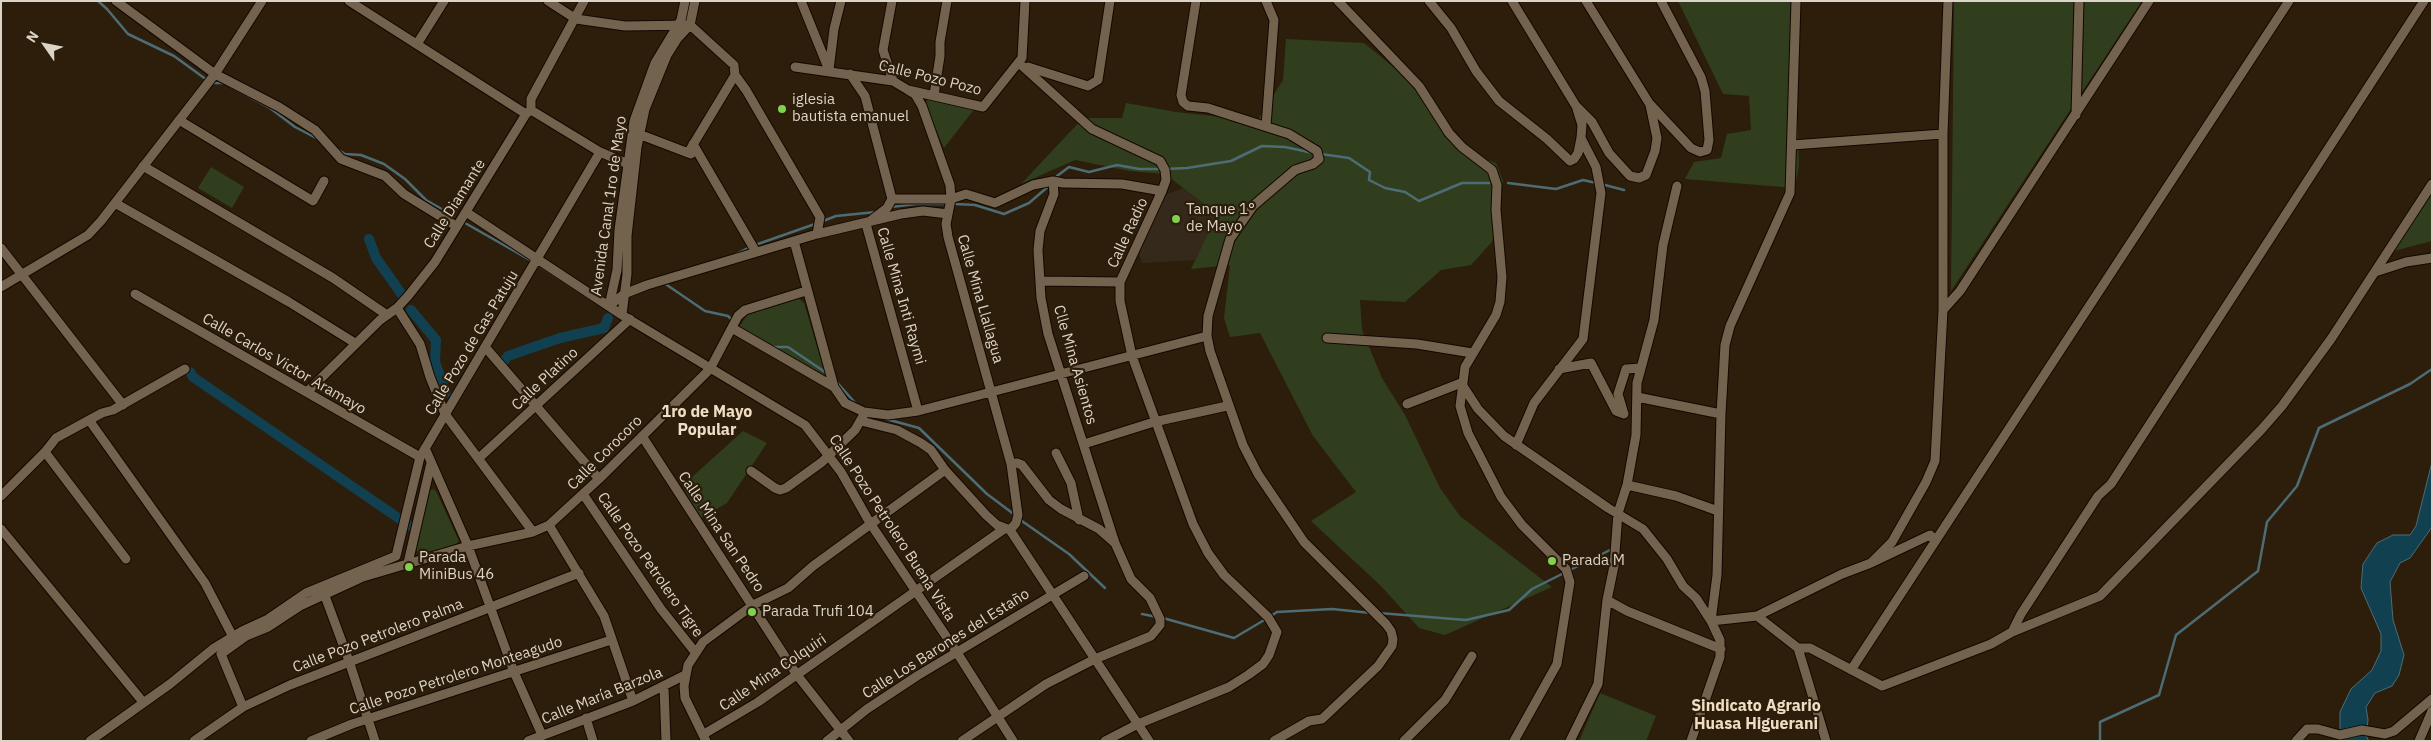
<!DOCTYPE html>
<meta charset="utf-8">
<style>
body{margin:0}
#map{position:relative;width:2433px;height:742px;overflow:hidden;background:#2c1e0a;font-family:"IBM Plex Sans",sans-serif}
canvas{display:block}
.frame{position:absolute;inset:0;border:2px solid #ddd4c8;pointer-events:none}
.north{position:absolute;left:20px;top:20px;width:50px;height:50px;-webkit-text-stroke:4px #2c1e0a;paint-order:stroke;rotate:303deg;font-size:14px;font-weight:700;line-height:20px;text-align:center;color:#ddd4c8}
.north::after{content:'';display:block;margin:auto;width:18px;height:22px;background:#ddd4c8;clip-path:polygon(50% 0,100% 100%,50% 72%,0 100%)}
</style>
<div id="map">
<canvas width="2433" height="742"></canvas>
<div class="frame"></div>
<div class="north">N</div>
</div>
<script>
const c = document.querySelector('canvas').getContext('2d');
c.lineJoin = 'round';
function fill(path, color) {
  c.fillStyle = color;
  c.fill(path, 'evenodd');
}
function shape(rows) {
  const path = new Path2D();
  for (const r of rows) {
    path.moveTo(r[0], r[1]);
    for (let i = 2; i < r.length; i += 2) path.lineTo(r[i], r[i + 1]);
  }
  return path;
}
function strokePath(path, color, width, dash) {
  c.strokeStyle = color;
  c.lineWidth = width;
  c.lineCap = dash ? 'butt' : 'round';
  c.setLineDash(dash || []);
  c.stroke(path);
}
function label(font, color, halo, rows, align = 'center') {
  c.font = font + ' "IBM Plex Sans",sans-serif';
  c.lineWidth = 4.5;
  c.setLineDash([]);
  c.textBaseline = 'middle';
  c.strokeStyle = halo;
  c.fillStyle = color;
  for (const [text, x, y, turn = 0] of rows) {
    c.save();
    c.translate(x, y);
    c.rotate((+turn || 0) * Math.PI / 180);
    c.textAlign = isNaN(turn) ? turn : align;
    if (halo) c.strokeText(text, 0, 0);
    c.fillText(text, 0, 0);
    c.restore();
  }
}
fill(shape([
 [1183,188,1217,214,1195,260,1142,263,1139,253,1143,239,1165,195]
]), '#34291b');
fill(shape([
 [1678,1,1794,1,1799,165,1795,188,1685,179,1694,162,1721,158,1727,134,1751,130,1749,96,1723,94],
 [1954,1,2142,1,1951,291],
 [1286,39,1364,43,1402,74,1440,117,1462,150,1496,163,1503,181,1492,242,1471,265,1441,270,1405,302,1360,300,1362,330,1382,378,1405,415,1440,488,1460,516,1552,587,1445,635,1419,628,1381,586,1311,521,1356,492,1313,436,1260,333,1230,337,1224,318,1230,265,1191,269,1217,214,1165,174,1130,171,1075,160,1021,184,1083,118,1122,118,1126,103,1176,112,1257,121,1283,80],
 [929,96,976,107,944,148,925,106],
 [211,167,244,187,232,208,198,188],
 [2432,184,2432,241,2386,253],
 [797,297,804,303,826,377,739,327,748,314],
 [743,431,767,443,727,503,701,518,682,486],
 [432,489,436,491,459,541,455,546,420,554,416,550,428,493],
 [1600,693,1656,716,1646,741,1579,741]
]), '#303e1e');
const water = shape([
 [2432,443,2432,527,2410,558,2400,563,2390,582,2393,620,2404,655,2399,675,2392,686,2375,693,2366,707,2368,720,2366,736,2369,741,2342,741,2340,734,2340,712,2351,689,2372,670,2381,651,2381,634,2361,588,2363,564,2377,543,2393,535,2410,535,2416,526,2432,462,2432,443]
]);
fill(water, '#114051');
strokePath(water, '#4e6c75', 1);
strokePath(shape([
 [98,1,107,9,128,34,174,56,207,80],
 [212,83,224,83],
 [231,87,270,108,295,127,318,139],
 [337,149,345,154,361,155,384,164,405,179,426,200,454,216],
 [1321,154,1349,158,1370,172,1369,180,1385,188,1405,192,1419,201,1462,183,1489,183],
 [1166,169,1187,168,1231,161,1262,146,1285,147,1313,153],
 [1057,176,1069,167,1089,172,1117,165,1139,169,1161,169],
 [1508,183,1556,189,1583,180,1596,183],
 [1601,184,1624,190],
 [956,204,975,205,1004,214,1029,203,1050,185],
 [891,207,916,204,947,204],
 [823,221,836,216,876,212],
 [465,223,530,260],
 [755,245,815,224],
 [734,255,750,247],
 [540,266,592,300],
 [664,283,705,311,728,316,732,320],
 [772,347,788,347,828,374],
 [834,379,857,405],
 [886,419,919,428,987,494,1015,515],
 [1019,519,1069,554,1105,588],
 [1379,613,1466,620,1509,610,1532,589,1612,549],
 [1142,614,1157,617],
 [1271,616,1277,612,1332,609,1371,613],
 [1163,618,1234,638,1266,619],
 [2100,741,2100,722,2159,695,2176,635,2258,571,2267,522,2297,486,2319,428,2410,384,2432,369]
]), '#4e6c75', 2.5);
strokePath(shape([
 [369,239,376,258,403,296],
 [411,310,436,340,435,362,446,393],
 [504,361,508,356,560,338,604,328,608,318],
 [190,372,193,377,410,526]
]), '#114051', 10);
const minor = shape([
 [116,1,215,74,279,107,315,130,341,159,385,176,404,194,456,226],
 [349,1,526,114],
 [548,1,576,19,625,26,690,25,734,65,735,75,688,153],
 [801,1,829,70],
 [892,1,883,50,893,81],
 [1196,1,1181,95,1183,102,1188,106,1208,108,1289,134,1317,151,1319,159,1313,164,1295,170,1253,206,1230,239,1208,316,1207,336,1210,351,1243,445,1258,474,1304,542,1386,624,1391,631,1393,639,1392,646,1378,666,1322,719,1309,721,1274,741],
 [1338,1,1419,86,1449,133,1462,147,1492,170,1497,185,1496,210,1502,277,1500,302,1496,315,1465,367,1460,406,1468,433,1501,497,1522,525,1566,569,1570,582,1557,664,1514,741],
 [1429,1,1451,28,1476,71,1499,101,1547,139,1570,161,1574,159,1578,153,1581,138,1582,125,1577,109],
 [1512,1,1576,106,1592,122,1609,153,1630,176,1639,178,1646,175,1655,151,1657,138,1650,105],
 [1586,1,1649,103,1691,148,1700,152,1707,150,1709,140,1705,91,1701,77,1661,1],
 [417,44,444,1],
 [1019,63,1092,129,1160,161,1165,170,1166,180,1162,191],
 [795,67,893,81,908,90,983,107,1022,58,1025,1],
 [1028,67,1088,86,1098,80,1110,1],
 [829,70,834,29,841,1],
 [850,74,865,96,892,199],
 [735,75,746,90,820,217,817,234],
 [908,90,915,94,922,106,950,185,951,199,946,224,948,237,1011,464,1018,515,1016,523,1010,530],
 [934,95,940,56,940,42,947,1],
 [531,110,531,99,584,1],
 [531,110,600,152,628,164],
 [2076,115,2079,1],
 [179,120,313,201,324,181],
 [1266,126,1274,20,1266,1],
 [636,133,691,154],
 [693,144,756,252],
 [1792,145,1943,134],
 [143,166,333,278,387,315],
 [1053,181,1063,183,1122,184,1162,191,1120,282,1120,301,1132,356,1193,524,1208,553,1224,575,1268,617,1277,632,1269,655,1263,664,1248,675,1229,687,1138,724,1105,741],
 [892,199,951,199,966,194,995,203,1033,185,1053,181,1054,194,1040,231,1038,250,1041,298,1048,334,1115,543,1131,579,1150,598,1160,619,1160,625,1151,636,1095,659,1046,684,962,741],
 [892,199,887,208,866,224,918,411],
 [115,203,289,302,355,343],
 [466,212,622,315,805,425,841,472,870,523,956,651,1013,741],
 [794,241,834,387,845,403,864,412,888,415,918,411,1207,336],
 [1,248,123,405],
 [2375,272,2406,262,2432,258],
 [1040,281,1120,282],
 [1,287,88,235,101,221,215,74,262,1],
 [135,294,420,457],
 [609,306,624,294,647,285,817,234,901,214,923,211,948,214],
 [609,306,617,270,619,230,634,121,655,63,681,20,685,1],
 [397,308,420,344,430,377,445,414,533,532],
 [1943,310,1960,291,2149,1],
 [622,315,627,274,627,236,637,147,645,109,667,55,677,39,690,25,695,1],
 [732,328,834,387],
 [1327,338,1417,344,1472,353],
 [486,348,599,479],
 [1559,369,1591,363,1616,411,1624,414,1618,394,1626,369,1641,368],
 [1461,383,1478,409,1504,436,1608,508,1643,529,1667,559,1683,586,1696,598,1711,621,1720,640,1720,657,1691,741],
 [307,392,380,320,397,308,408,296,435,262,526,114,531,110],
 [1637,397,1721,414],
 [1407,404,1461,383],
 [89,420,205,583,233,637],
 [861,421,897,430,921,443,931,450,945,470,986,515,997,525,1010,530,1149,741],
 [642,436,797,675,849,741],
 [1084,444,1154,422,1227,406],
 [1516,445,1534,403,1583,339,1601,193,1596,167,1581,138],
 [425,448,468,546,514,672,542,735],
 [45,452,126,559],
 [1056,453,1071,483,1079,520],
 [479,458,630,319],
 [1011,464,1017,463,1022,465,1049,500,1061,509,1099,529,1115,543],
 [751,471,775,488,780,490,786,488,822,462,855,430,863,416],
 [1627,485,1676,496,1718,511],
 [583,494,661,609,695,652],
 [1,496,45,452,56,438,102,413,113,410,185,369],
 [549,525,604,616,633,701],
 [1,529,143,702],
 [408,563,431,463],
 [1871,563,1892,542,1926,482,1935,461,1943,310,1943,134,1948,1],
 [322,593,325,596,349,661,375,741],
 [1607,600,1627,611,1721,649],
 [1757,616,1798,648,1826,741],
 [1711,621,1717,575,1721,414,1725,345,1730,326,1790,193,1796,1],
 [1711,621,1757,616,1842,574,1871,563,1930,535,1935,540],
 [2012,632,2021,614,2098,496,2111,484,2424,1],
 [1798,648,1810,648,1882,686,1991,644,2012,632,2100,596,2261,430,2282,406,2331,339,2432,184],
 [1851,670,2289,1],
 [664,687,666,741],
 [243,707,221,654,246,636,268,627,300,606,363,577,468,546,533,532,549,525,599,479,710,369,738,316,745,310,806,291],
 [586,718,593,741],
 [704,734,758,702,1004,529],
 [90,741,170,684,214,648,242,631,268,619,306,593,396,556,420,457,600,152],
 [194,741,243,707,290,685,579,573],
 [311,741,352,724,611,640],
 [528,741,633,701,685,675],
 [706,741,685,698,684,686,688,665,703,642,753,605,788,588,813,566,945,470],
 [827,741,867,709,917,676,1084,576],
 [1404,741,1445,700,1472,656],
 [1570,741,1598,684,1607,600,1614,566,1618,513,1627,485,1636,435,1637,383,1654,320,1663,245,1677,186],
 [2296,741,2307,729,2318,729,2340,735,2362,730,2385,734,2394,731,2432,699],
 [2419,741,2432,711]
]);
strokePath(minor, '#140700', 11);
strokePath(minor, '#73624d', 9);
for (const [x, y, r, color] of [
 [782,109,5,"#81d050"],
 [1176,219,5,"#81d050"],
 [1552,561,5,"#81d050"],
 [409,567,5,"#81d050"],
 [752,612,5,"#81d050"]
]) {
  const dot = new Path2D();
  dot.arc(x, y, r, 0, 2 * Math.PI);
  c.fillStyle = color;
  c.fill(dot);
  strokePath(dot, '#2c1e0a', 2);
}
label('15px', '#ddd4c8', '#2c1e0a', [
 ["Calle Pozo Pozo",930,78,14],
 ["Calle Diamante",455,204,-58],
 ["Avenida Canal 1ro de Mayo",609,206,-82],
 ["Calle Radio",1128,233,-65],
 ["Calle Mina Inti Raymi",901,296,74],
 ["Calle Mina Llallagua",980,299,74],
 ["Calle Pozo de Gas Patuju",472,343,-59],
 ["Calle Carlos Victor Aramayo",284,364,30],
 ["Clle Mina Asientos",1075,365,74],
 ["Calle Platino",545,379,-43],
 ["Calle Corocoro",605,453,-45],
 ["Calle Pozo Petrolero Buena Vista",892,528,57],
 ["Calle Mina San Pedro",721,532,56],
 ["Calle Pozo Petrolero Tigre",650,565,55],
 ["Calle Pozo Petrolero Palma",378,636,-21],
 ["Calle Los Barones del Estaño",946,644,-32],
 ["Calle Mina Colquiri",773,673,-34],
 ["Calle Pozo Petrolero Monteagudo",456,676,-18],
 ["Calle María Barzola",602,696,-22]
]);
label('15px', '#ddd4c8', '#2c1e0a', [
 ["iglesia",792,100],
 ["bautista emanuel",792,117],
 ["Tanque 1°",1186,210],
 ["de Mayo",1186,227],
 ["Parada",419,558],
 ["MiniBus 46",419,575],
 ["Parada M",1562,561],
 ["Parada Trufi 104",762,612]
], 'left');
label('bold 16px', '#f0ddc5', '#2c1e0a', [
 ["1ro de Mayo",707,412],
 ["Popular",707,430],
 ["Sindicato Agrario",1756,706],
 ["Huasa Higuerani",1756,724]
]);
</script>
